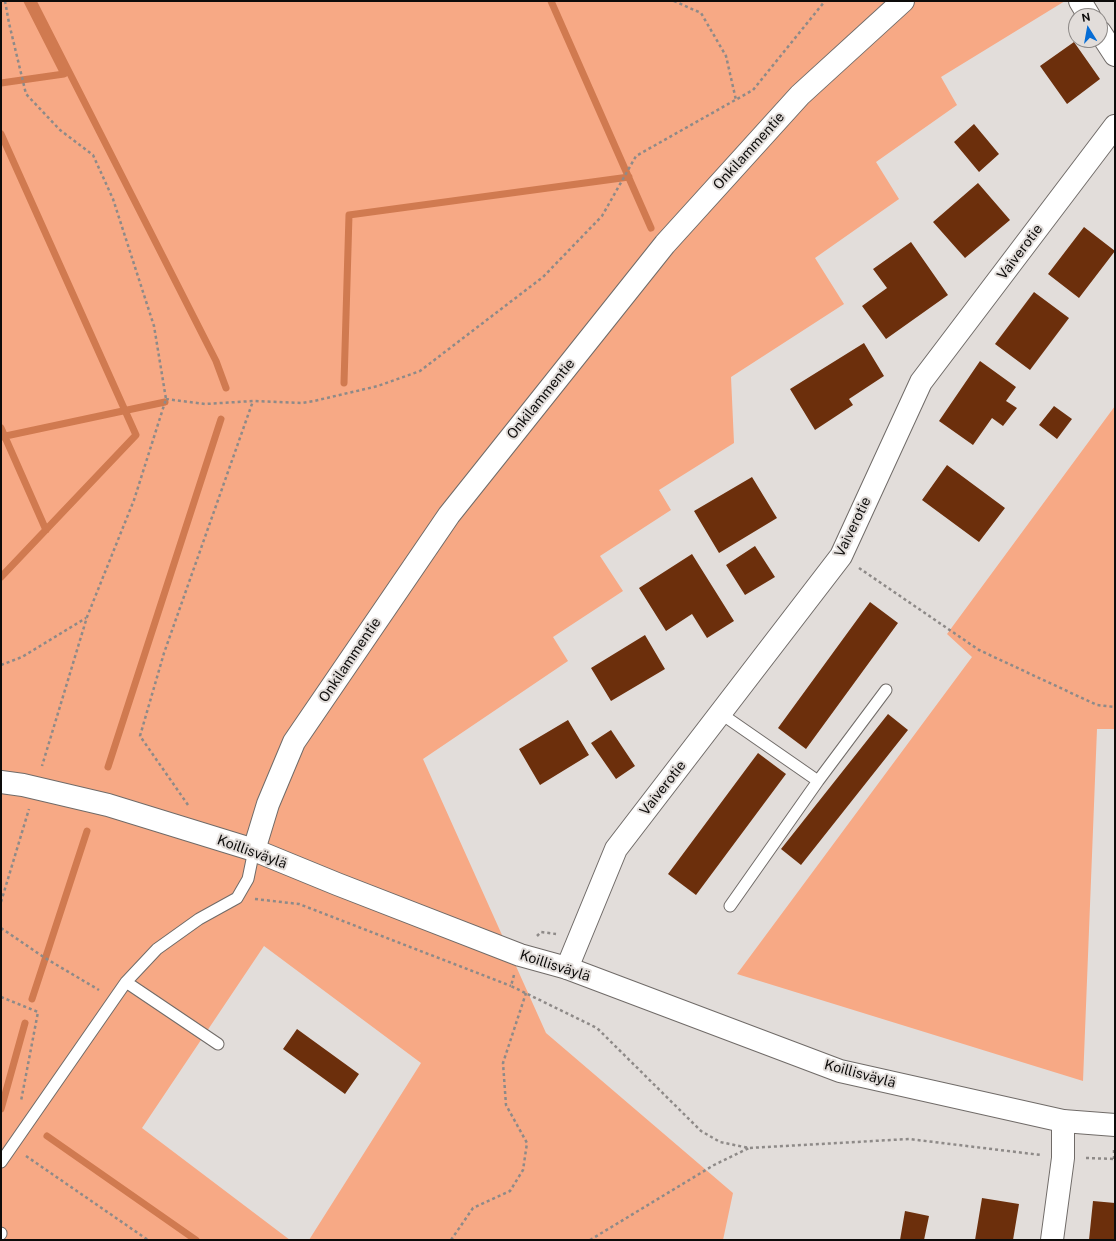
<!DOCTYPE html>
<meta charset="utf-8">
<style>
body{margin:0}
#map{position:relative;width:1116px;height:1241px;overflow:hidden;background:#e2ddda;font-family:"Public Sans",sans-serif}
canvas{display:block}
.frame{position:absolute;inset:0;border:2px solid #0d0c0b;pointer-events:none}
.north{position:absolute;left:1068px;top:8px;width:40px;height:40px;box-sizing:border-box;background:#e2ddda;border:1px solid #8d8987;border-radius:50%;rotate:349deg;font-size:11px;font-weight:700;line-height:16px;text-align:center;color:#0d0c0b}
.north::after{content:'';display:block;margin:auto;width:14px;height:18px;background:#076dd5;clip-path:polygon(50% 0,100% 100%,50% 72%,0 100%)}
</style>
<div id="map">
<canvas width="1116" height="1241"></canvas>
<div class="frame"></div>
<div class="north">N</div>
</div>
<script>
const c = document.querySelector('canvas').getContext('2d');
c.lineJoin = 'round';
function fill(path, color) {
  c.fillStyle = color;
  c.fill(path, 'evenodd');
}
function shape(rows) {
  const path = new Path2D();
  for (const r of rows) {
    path.moveTo(r[0], r[1]);
    for (let i = 2; i < r.length; i += 2) path.lineTo(r[i], r[i + 1]);
  }
  return path;
}
function strokePath(path, color, width, dash) {
  c.strokeStyle = color;
  c.lineWidth = width;
  c.lineCap = dash ? 'butt' : 'round';
  c.setLineDash(dash || []);
  c.stroke(path);
}
function label(font, color, halo, rows, align = 'center') {
  c.font = font + ' "Public Sans",sans-serif';
  c.lineWidth = 4;
  c.setLineDash([]);
  c.textBaseline = 'middle';
  c.strokeStyle = halo;
  c.fillStyle = color;
  for (const [text, x, y, turn = 0] of rows) {
    c.save();
    c.translate(x, y);
    c.rotate((+turn || 0) * Math.PI / 180);
    c.textAlign = isNaN(turn) ? turn : align;
    if (halo) c.strokeText(text, 0, 0);
    c.fillText(text, 0, 0);
    c.restore();
  }
}
fill(shape([
 [1,1,1065,1,941,77,957,105,876,162,899,199,815,258,844,304,731,377,734,443,659,490,671,510,600,556,623,591,553,637,568,661,423,759,546,1033,733,1193,723,1240,309,1240,421,1063,264,946,142,1128,290,1240,1,1240],
 [1115,406,1115,729,1097,729,1083,1081,737,974,972,657,947,634]
]), '#f7a985');
strokePath(shape([
 [33,1,216,361,226,388],
 [551,1,651,228],
 [1,83,64,74,27,1],
 [1,134,136,435,1,577],
 [344,383,349,215,629,177],
 [1,428,46,530],
 [1,437,165,402],
 [108,767,221,419],
 [32,999,87,831],
 [1,1109,25,1023],
 [47,1136,196,1240]
]), '#d07a50', 7);
fill(shape([
 [1074,42,1100,79,1067,104,1040,66],
 [974,124,999,154,979,172,954,142],
 [978,183,1010,220,965,258,933,222],
 [1084,227,1115,251,1079,298,1048,274],
 [911,242,948,295,886,339,862,306,887,288,873,269],
 [1034,292,1069,318,1030,370,995,344],
 [864,343,884,376,849,399,853,405,815,430,790,389],
 [980,361,1016,387,1006,401,1017,408,1003,426,992,418,973,445,939,421],
 [1054,406,1072,419,1057,439,1039,425],
 [947,465,1005,508,979,542,922,500],
 [752,477,777,518,719,553,694,511],
 [755,546,775,577,745,595,726,565],
 [692,554,734,621,707,638,692,614,666,631,639,588],
 [870,602,898,623,806,749,778,728],
 [645,635,665,669,611,701,591,668],
 [888,714,908,730,801,865,781,849],
 [568,720,589,755,540,785,519,749],
 [611,730,635,766,616,779,591,743],
 [758,753,786,774,696,895,668,874],
 [297,1029,359,1074,345,1094,283,1049],
 [982,1198,1019,1204,1013,1240,975,1240],
 [1093,1201,1115,1203,1115,1240,1089,1240],
 [905,1211,929,1216,924,1240,900,1240]
]), '#6c2f0c');
const service = shape([
 [720,713,818,781,886,690],
 [730,906,818,781],
 [126,982,218,1044],
 [1,1162,126,982,157,949,199,919,237,898,248,879,254,850],
 [1,1233,1,1234]
]);
const minor = shape([
 [1080,1,1089,16],
 [1100,32,1115,55],
 [254,850,268,804,294,742,449,515,665,244,800,95,903,1],
 [567,968,616,849,841,556,921,382,1115,126],
 [1052,1240,1063,1158,1063,1121]
]);
const tertiary = shape([
 [1,782,23,785,108,805,254,850,337,884,520,955,567,968,840,1071,1063,1121,1115,1125]
]);
strokePath(service, '#706b68', 13);
strokePath(minor, '#706b68', 24);
strokePath(tertiary, '#706b68', 24);
strokePath(shape([
 [5,1,9,23,26,94,60,130,93,155,113,199,154,326,166,399,134,500,87,617,42,766],
 [674,1,701,13,726,56,736,100],
 [166,399,205,404,253,401,302,403,314,401,378,386,420,371,543,277,602,216,636,156,753,90,825,1],
 [859,568,979,650,1097,705,1115,707],
 [1,665,22,657,86,618],
 [188,805,140,736,164,653,253,401],
 [255,899,299,904,511,986],
 [1,902,29,809],
 [1,928,45,958,99,990],
 [537,936,541,932,556,934],
 [514,975,511,986,597,1028,701,1131,720,1142,749,1148,909,1139,1041,1155],
 [1,997,38,1012,21,1101],
 [26,1156,148,1240],
 [1086,1158,1115,1159],
 [1114,1159,1114,1147],
 [451,1240,473,1208,510,1191,523,1170,527,1143,506,1105,503,1063,526,993],
 [590,1240,714,1165,749,1148]
]), '#8e8a88', 2.5, [3, 3]);
strokePath(service, '#fff', 11);
strokePath(minor, '#fff', 22);
strokePath(tertiary, '#fff', 22);
label('14px', '#0d0c0b', '#e2ddda', [
 ["Onkilammentie",749,151,-48],
 ["Vaiverotie",1020,252,-53],
 ["Onkilammentie",541,399,-51],
 ["Vaiverotie",853,527,-64],
 ["Onkilammentie",350,660,-56],
 ["Vaiverotie",663,788,-52],
 ["Koillisväylä",252,852,20],
 ["Koillisväylä",555,966,18],
 ["Koillisväylä",860,1074,15]
]);
</script>
